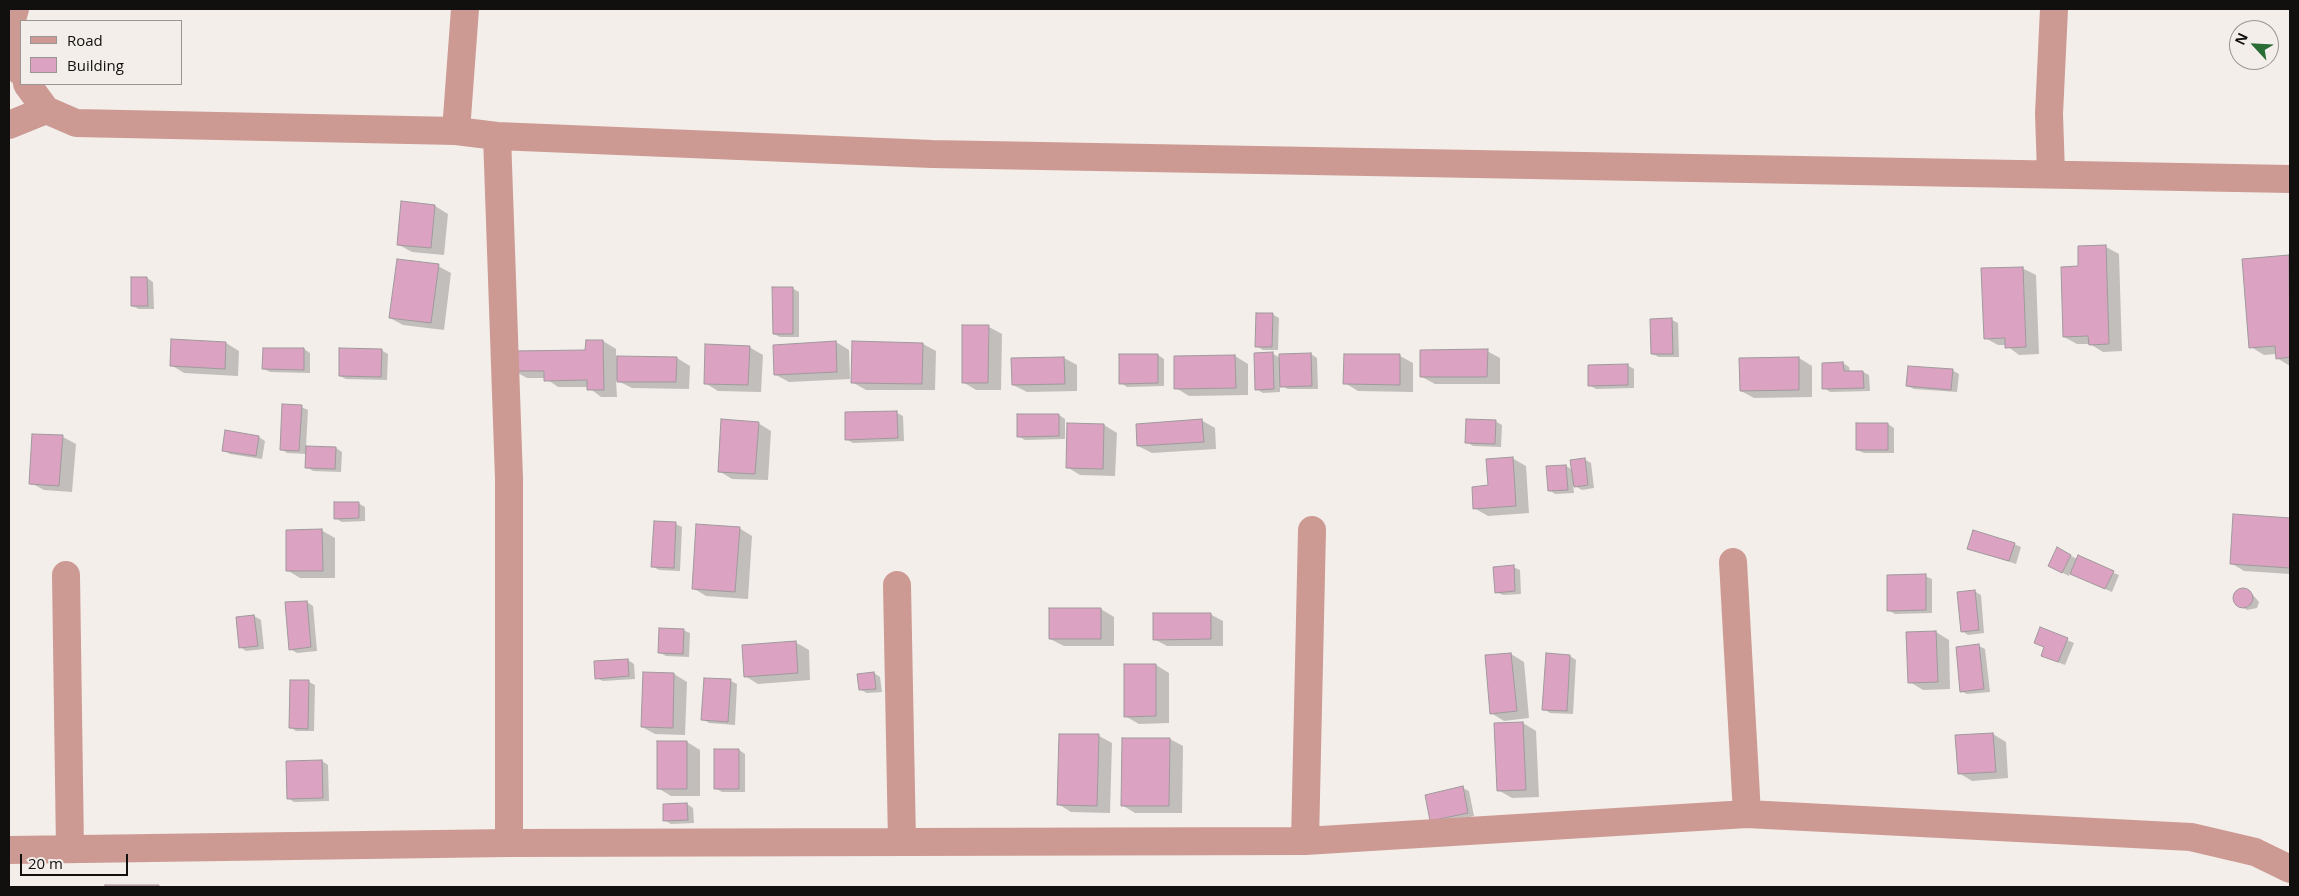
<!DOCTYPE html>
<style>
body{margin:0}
#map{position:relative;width:2299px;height:896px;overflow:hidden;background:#f3eeea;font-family:"Open Sans",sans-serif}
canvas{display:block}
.frame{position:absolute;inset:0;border:10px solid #11100e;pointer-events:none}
.legend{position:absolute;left:20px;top:20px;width:162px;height:65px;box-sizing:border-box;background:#f3eeea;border:1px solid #999592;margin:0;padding:6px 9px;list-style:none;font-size:15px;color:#11100e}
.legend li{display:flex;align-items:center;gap:10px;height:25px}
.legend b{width:25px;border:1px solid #999592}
.north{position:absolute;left:2229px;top:20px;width:50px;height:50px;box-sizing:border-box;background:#f3eeea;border:1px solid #999592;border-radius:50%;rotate:295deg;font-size:14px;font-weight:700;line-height:20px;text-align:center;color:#11100e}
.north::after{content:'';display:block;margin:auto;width:18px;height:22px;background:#2a6c36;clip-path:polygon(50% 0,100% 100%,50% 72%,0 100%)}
.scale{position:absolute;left:20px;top:854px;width:108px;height:22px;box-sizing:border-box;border:2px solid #11100e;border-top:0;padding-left:6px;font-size:15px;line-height:18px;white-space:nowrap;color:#11100e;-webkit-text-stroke:4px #f3eeea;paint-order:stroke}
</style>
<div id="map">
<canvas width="2299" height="896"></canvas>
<div class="frame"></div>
<ul class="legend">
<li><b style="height:6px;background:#cc9a92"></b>Road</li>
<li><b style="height:14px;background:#dba3c1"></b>Building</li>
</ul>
<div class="north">N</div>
<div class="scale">20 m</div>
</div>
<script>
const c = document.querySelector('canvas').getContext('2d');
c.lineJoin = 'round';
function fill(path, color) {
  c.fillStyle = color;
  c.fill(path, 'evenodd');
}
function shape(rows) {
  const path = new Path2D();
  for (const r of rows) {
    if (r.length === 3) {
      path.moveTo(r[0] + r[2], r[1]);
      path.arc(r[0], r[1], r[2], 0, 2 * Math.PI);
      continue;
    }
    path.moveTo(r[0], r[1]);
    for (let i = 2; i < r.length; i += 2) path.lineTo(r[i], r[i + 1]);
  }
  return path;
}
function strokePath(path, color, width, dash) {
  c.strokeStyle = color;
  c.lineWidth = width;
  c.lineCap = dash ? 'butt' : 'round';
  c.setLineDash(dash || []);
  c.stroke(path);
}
fill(shape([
 [435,206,448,214,444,255,412,252,399,245],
 [2106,247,2119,254,2122,351,2103,352,2090,344,2077,344,2064,337,2080,267],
 [2288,257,2290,258,2290,366,2277,358,2276,354,2264,355,2251,347],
 [438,266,451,273,444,330,403,325,390,318],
 [2022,268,2036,275,2039,354,2019,355,2006,345,1998,345,1985,338],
 [147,278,153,282,154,309,139,309,132,306],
 [792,288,799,292,799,337,780,337,774,334],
 [1272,314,1279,318,1278,350,1263,350,1256,346],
 [1672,320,1678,323,1679,357,1659,357,1652,354],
 [989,327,1002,334,1001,390,976,390,963,382],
 [603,341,616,349,616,357,677,358,690,366,689,389,632,388,616,380,617,397,601,397,588,387,558,387,545,378,527,378,514,371,587,352],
 [836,342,849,350,850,379,789,382,776,375],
 [226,343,239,351,238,376,184,373,171,365],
 [923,344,936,351,935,390,866,390,852,382],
 [749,347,763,355,761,392,718,391,705,383],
 [264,349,304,349,310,353,310,373,270,372,264,369],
 [381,350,388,354,387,380,346,379,340,376],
 [1487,351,1500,358,1500,384,1435,384,1422,377],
 [1272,353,1280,358,1311,354,1317,358,1318,389,1288,389,1280,385,1280,392,1263,393,1256,389],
 [1158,355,1164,359,1164,386,1127,387,1121,383],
 [1235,356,1248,364,1248,395,1189,396,1176,388],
 [1400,356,1413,363,1413,392,1358,391,1345,383],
 [1064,358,1077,365,1077,391,1027,392,1013,385],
 [1799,358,1812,366,1812,397,1754,398,1741,391],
 [1843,363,1849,367,1850,372,1863,372,1869,375,1870,391,1830,392,1824,388],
 [1627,365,1634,369,1634,388,1596,389,1589,385],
 [1952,370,1959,374,1957,392,1914,389,1907,386],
 [301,407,308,410,306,447,336,448,342,452,341,472,313,471,307,467,307,454,287,453,281,449],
 [897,413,903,416,904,441,853,443,846,439,846,414],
 [1059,415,1065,419,1065,439,1025,440,1018,436],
 [1201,420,1215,428,1216,449,1152,453,1138,446],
 [1495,421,1502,425,1501,447,1473,446,1467,442],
 [758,423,771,431,768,480,732,479,719,471],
 [1888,424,1894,428,1894,453,1864,453,1857,450],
 [1104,425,1117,433,1115,476,1080,475,1067,467],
 [226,432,259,437,265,441,262,459,230,454,223,450],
 [63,437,76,444,72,492,44,490,31,483],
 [1512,458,1526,466,1529,513,1488,516,1474,508],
 [1584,459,1591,463,1594,488,1582,490,1573,485,1574,493,1555,494,1549,490,1566,466,1573,470],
 [358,503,365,507,365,521,342,522,335,518],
 [2235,515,2290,519,2290,574,2244,571,2231,563],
 [655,522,676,524,682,527,680,571,659,570,652,566],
 [739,528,752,536,748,599,706,596,693,588],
 [321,530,335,538,335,578,300,578,287,570],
 [2014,544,2021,547,2016,564,1969,549],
 [2058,549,2077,559,2119,575,2112,592,2070,573,2069,576,2049,566],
 [1513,567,1520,570,1521,594,1503,595,1496,592],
 [1925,576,1932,579,1932,613,1895,614,1888,610],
 [1974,591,1981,595,1984,633,1968,635,1962,631],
 [2239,591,2246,591,2253,595,2259,602,2257,608,2247,610,2235,602,2235,595],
 [307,602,313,606,317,651,297,653,290,649,286,603],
 [1101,609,1114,617,1114,646,1064,646,1050,639],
 [1210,614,1223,621,1223,646,1167,646,1154,639],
 [254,616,261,620,264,649,246,651,240,647,237,618],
 [2041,629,2074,643,2065,665,2049,659],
 [683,630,690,633,689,657,666,656,659,652],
 [1936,632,1949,640,1950,689,1923,690,1910,682],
 [795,642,809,650,810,680,758,684,745,676],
 [1979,646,1985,649,1990,692,1967,694,1961,691],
 [1511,654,1524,662,1529,718,1504,721,1491,713,1486,656],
 [1548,655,1570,656,1576,660,1573,714,1550,713,1544,709],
 [628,660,634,664,635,679,603,681,596,678,595,662],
 [1156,665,1169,673,1169,723,1139,724,1125,716],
 [874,673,880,677,882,692,867,693,861,690],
 [674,674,687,682,685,735,655,734,642,727],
 [706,679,731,681,737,684,735,725,709,723,703,719],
 [291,681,309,682,315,685,314,731,296,731,290,727],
 [1523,723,1536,731,1539,797,1512,798,1498,790,1495,725],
 [1993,734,2006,742,2008,778,1972,781,1959,773],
 [1099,736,1112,743,1110,813,1071,812,1058,804],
 [1170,739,1183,746,1182,813,1135,813,1122,805],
 [687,742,700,750,700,796,671,796,658,788],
 [739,750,745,754,745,792,722,792,715,788],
 [322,761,328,765,329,801,294,802,288,798],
 [1463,788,1469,791,1474,816,1438,824,1432,820],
 [687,804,693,808,694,823,671,824,664,820],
 [158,886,160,887,106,887]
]), '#0003');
const building = shape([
 [401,201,435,205,431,248,397,245,401,201],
 [2106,245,2109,344,2089,345,2088,336,2063,337,2061,267,2078,266,2078,246,2106,245],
 [2289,255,2290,357,2276,359,2275,346,2249,348,2242,259,2289,255],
 [397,259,439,264,431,323,389,318,397,259],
 [2023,267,2026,347,2005,348,2005,338,1984,339,1981,268,2023,267],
 [131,277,147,277,148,306,131,306,131,277],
 [772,287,793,287,793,334,773,334,772,287],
 [1256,313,1273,313,1272,347,1255,347,1256,313],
 [1672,318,1673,354,1651,354,1650,319,1672,318],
 [962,325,989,325,988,383,962,383,962,325],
 [171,339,226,342,225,369,170,366,171,339],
 [586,340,603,340,604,390,587,390,587,380,544,381,544,371,512,371,512,351,585,350,586,340],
 [836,341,837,372,774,375,773,345,836,341],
 [852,341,923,343,922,384,851,383,852,341],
 [705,344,750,346,748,385,704,384,705,344],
 [263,348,304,348,304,370,262,369,263,348],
 [339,348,382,349,381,377,339,376,339,348],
 [1488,349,1487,377,1420,377,1420,350,1488,349],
 [1273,352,1274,389,1255,390,1254,353,1273,352],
 [1311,353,1312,386,1280,387,1279,354,1311,353],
 [1119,354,1158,354,1158,383,1119,384,1119,354],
 [1344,354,1400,354,1400,385,1343,384,1344,354],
 [1235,355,1236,388,1174,389,1174,356,1235,355],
 [617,356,677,357,676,382,617,382,617,356],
 [1064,357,1065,384,1012,385,1011,358,1064,357],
 [1799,357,1799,390,1740,391,1739,358,1799,357],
 [1843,362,1844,371,1863,371,1864,388,1822,389,1822,363,1843,362],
 [1628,364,1628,385,1588,386,1588,365,1628,364],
 [1908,366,1953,369,1951,390,1906,386,1908,366],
 [282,404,302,405,299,451,280,450,282,404],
 [897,411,898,438,845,440,845,412,897,411],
 [1017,414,1059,414,1059,436,1017,437,1017,414],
 [721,419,759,422,755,474,718,472,721,419],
 [1202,419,1204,442,1137,446,1136,424,1202,419],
 [1466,419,1496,420,1495,444,1465,443,1466,419],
 [1067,423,1104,424,1103,469,1066,468,1067,423],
 [1856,423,1888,423,1888,450,1856,450,1856,423],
 [225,430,259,436,256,456,222,451,225,430],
 [32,434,63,435,59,486,29,484,32,434],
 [306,446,336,447,335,469,305,468,306,446],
 [1513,457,1516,506,1473,509,1472,487,1488,485,1486,459,1513,457],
 [1585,458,1588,485,1574,487,1570,460,1585,458],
 [1566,465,1568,490,1548,491,1546,466,1566,465],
 [334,502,359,502,359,518,334,519,334,502],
 [2233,514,2290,518,2290,568,2230,564,2233,514],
 [654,521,676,522,674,568,651,567,654,521],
 [696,524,740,527,735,592,692,589,696,524],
 [322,529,323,571,286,571,286,530,322,529],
 [1973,530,2015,543,2009,561,1967,549,1973,530],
 [2057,547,2071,555,2062,573,2048,566,2057,547],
 [2078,555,2114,571,2105,589,2070,574,2078,555],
 [1514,565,1515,591,1495,593,1493,567,1514,565],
 [1926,574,1926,610,1887,611,1887,575,1926,574],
 [2243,598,10],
 [1975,590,1979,630,1961,632,1957,592,1975,590],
 [307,601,311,647,289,650,285,602,307,601],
 [1049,608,1101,608,1101,639,1049,639,1049,608],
 [1153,613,1211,613,1211,639,1153,640,1153,613],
 [254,615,258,646,239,648,236,617,254,615],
 [2040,627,2068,638,2058,662,2041,656,2044,647,2034,643,2040,627],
 [659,628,684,629,683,654,658,653,659,628],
 [1936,631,1938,682,1908,683,1906,632,1936,631],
 [796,641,798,673,744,677,742,645,796,641],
 [1979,644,1984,689,1960,692,1956,647,1979,644],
 [1511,653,1517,711,1490,714,1485,655,1511,653],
 [1546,653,1570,655,1567,711,1542,710,1546,653],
 [628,659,629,676,595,679,594,661,628,659],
 [1124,664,1156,664,1156,716,1124,717,1124,664],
 [643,672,674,673,673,728,641,727,643,672],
 [874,672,876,689,859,690,857,674,874,672],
 [704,678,731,679,728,722,701,720,704,678],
 [290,680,309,680,308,729,289,728,290,680],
 [1523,722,1526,790,1497,791,1494,723,1523,722],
 [1993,733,1996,772,1958,774,1955,735,1993,733],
 [1059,734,1099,734,1097,806,1057,805,1059,734],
 [1122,738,1170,738,1169,806,1121,806,1122,738],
 [657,741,687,741,687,789,657,789,657,741],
 [714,749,739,749,739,789,714,789,714,749],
 [322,760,323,798,287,799,286,761,322,760],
 [1463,786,1468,813,1430,821,1425,795,1463,786],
 [687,803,688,820,663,821,663,804,687,803],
 [105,885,159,885,159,887,105,887,105,885]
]);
fill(building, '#dba3c1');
strokePath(building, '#9f999c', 1);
strokePath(shape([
 [15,9,9,30,21,72],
 [27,84,46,110,76,123,456,131,497,136,932,154,2290,179],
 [9,125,46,110],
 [456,131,465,9],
 [497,136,509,479,509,843],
 [2051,173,2049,114,2054,9],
 [1733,562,1747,814],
 [66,575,70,849],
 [897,585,902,842],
 [1305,841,1312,530],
 [9,850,509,843,1305,841,1747,814,2191,837,2255,852,2290,869]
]), '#cc9a92', 28);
</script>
